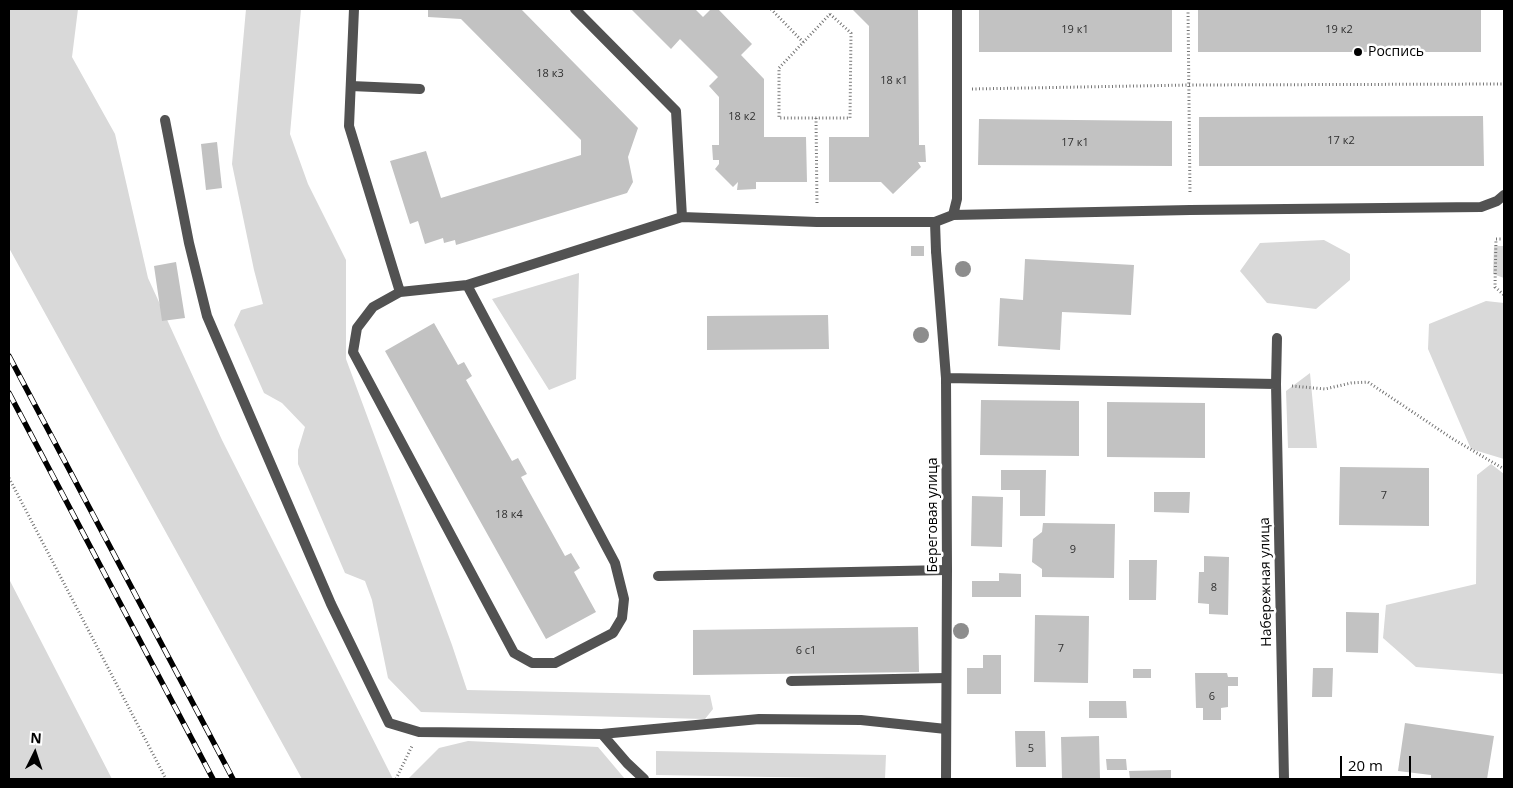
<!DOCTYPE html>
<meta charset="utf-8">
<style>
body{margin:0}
#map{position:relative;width:1513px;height:788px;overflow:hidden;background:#fff;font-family:"Open Sans",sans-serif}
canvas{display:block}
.frame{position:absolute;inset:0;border:10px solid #000;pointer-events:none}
.north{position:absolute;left:10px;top:728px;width:50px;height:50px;-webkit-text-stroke:4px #fff;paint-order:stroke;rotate:4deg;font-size:14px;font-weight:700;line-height:20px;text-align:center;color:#000}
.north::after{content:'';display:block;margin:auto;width:18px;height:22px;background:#000;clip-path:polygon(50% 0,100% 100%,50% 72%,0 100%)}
.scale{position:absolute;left:1340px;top:756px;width:71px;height:22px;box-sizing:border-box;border:2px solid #000;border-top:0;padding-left:6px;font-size:15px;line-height:18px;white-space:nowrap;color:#000;-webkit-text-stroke:4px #fff;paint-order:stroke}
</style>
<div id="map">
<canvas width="1513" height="788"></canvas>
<div class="frame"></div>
<div class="north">N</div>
<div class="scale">20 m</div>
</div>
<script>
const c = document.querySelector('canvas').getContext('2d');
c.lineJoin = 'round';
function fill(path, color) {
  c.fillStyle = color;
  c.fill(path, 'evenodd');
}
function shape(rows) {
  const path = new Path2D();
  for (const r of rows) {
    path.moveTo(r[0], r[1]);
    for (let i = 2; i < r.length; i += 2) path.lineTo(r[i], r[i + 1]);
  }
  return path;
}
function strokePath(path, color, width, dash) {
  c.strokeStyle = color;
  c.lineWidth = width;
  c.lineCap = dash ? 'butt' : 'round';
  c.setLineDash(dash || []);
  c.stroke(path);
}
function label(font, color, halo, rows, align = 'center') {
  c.font = font + ' "Open Sans",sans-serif';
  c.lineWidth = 5;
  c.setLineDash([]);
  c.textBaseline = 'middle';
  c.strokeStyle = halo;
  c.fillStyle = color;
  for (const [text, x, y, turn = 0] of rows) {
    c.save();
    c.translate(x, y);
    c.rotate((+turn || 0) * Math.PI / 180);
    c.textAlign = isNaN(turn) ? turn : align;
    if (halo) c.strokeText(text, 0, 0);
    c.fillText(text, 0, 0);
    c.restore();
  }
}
fill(shape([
 [9,9,78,9,72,57,115,134,148,278,222,440,393,779,302,779,9,248],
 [246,9,301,9,290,134,308,184,346,260,346,359,452,645,467,690,710,695,713,709,705,719,421,712,388,678,372,600,365,581,345,573,298,464,298,450,305,427,282,403,264,393,234,325,241,310,263,304,254,270,232,164],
 [1324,240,1350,254,1350,280,1316,309,1267,303,1240,271,1260,243],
 [1494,246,1504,246,1504,278,1493,274],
 [579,273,576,379,549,390,492,299],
 [1486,301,1504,303,1504,459,1471,449,1428,349,1429,324],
 [1310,373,1317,448,1288,448,1286,391],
 [1491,464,1504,474,1504,674,1416,667,1383,638,1386,605,1476,584,1477,475],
 [9,579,112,779,9,779],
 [468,741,598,747,625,779,408,779,439,748],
 [656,751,886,755,885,779,656,775]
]), '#d9d9d9');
fill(shape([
 [428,9,521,9,638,128,628,157,633,182,627,193,456,245,455,240,444,243,443,238,425,244,418,221,410,224,390,161,426,151,441,198,581,155,581,140,461,19,428,17],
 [631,9,695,9,703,17,711,9,718,9,752,44,741,55,764,79,764,137,806,137,807,182,756,182,756,189,737,190,738,182,733,187,715,169,719,164,719,160,713,160,712,145,719,145,719,97,709,86,718,77,680,39,671,49],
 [852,9,918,9,919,145,925,145,926,162,918,162,921,167,893,194,881,182,829,182,829,137,869,137,869,26],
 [979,9,1172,9,1172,52,979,52],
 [1198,9,1481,9,1481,52,1198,52],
 [1483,116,1484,166,1199,166,1199,117],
 [979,119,1172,121,1172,166,978,165],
 [217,142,222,188,206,190,201,144],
 [911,246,924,246,924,256,911,256],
 [1025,259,1134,265,1131,315,1062,312,1060,350,998,346,1000,298,1023,300],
 [176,262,185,318,162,321,154,266],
 [828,315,829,349,707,350,707,316],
 [434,323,458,365,464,362,472,376,466,380,512,461,518,458,527,474,521,477,565,556,571,553,580,568,574,572,596,612,546,639,385,351],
 [981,400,1079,401,1079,456,980,455],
 [1107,402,1205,403,1205,458,1107,457],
 [1340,467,1429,468,1429,526,1339,525],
 [1001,470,1046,470,1045,516,1020,516,1020,490,1001,490],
 [1154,492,1190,492,1189,513,1154,512],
 [972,496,1003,497,1002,547,971,546],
 [1043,523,1115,524,1114,578,1042,577,1042,569,1032,562,1033,539,1042,532],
 [1204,556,1229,557,1228,615,1209,614,1209,604,1198,603,1199,572,1204,572],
 [1129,560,1157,560,1156,600,1129,600],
 [999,573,1021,574,1021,597,972,597,972,581,999,581],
 [1346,612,1379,613,1378,653,1346,652],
 [1035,615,1089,616,1088,683,1034,682],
 [918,627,919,672,693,675,693,630],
 [983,655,1001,655,1001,694,967,694,967,668,983,668],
 [1313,668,1333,668,1332,697,1312,697],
 [1133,669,1151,669,1151,678,1133,678],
 [1195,673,1227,673,1228,677,1238,677,1238,686,1228,686,1228,707,1221,708,1221,720,1203,720,1203,708,1196,708],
 [1089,701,1126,701,1127,718,1089,718],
 [1405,723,1494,736,1487,779,1431,779,1431,775,1398,771],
 [1015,731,1045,731,1046,767,1016,767],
 [1099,736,1100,779,1062,779,1061,737],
 [1106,759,1126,759,1127,770,1107,770],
 [1171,770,1171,779,1130,779,1129,771]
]), '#c2c2c2');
strokePath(shape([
 [771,9,803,42],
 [1188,9,1190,194],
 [830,14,851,33,850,118,779,118,779,68,830,14],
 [972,89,1189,85,1504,84],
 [816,118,817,205],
 [1504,239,1496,239,1495,287,1504,295],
 [1292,386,1325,389,1351,383,1368,382,1453,439,1504,469],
 [9,478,166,779],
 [396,779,412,746]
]), '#747474', 3, [1, 2.5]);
strokePath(shape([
 [354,9,349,126,400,292,467,285,682,217,817,222,935,222,953,215,957,199,957,9],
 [575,9,676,111,682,217],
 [351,86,420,89],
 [165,120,189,243,207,316,331,604,389,723,419,732,602,734,759,719,861,720,946,729],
 [953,215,1190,210,1481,207,1497,201,1504,195],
 [935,222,936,251],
 [400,292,373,307,357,328,353,352,514,653,532,663,555,663,613,633,622,618,624,599,615,563,467,285],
 [1276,384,1277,338],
 [658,576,947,570],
 [791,681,946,678],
 [602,734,627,763,644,779]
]), '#525252', 10);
strokePath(shape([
 [936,251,946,378,947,570,946,779],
 [946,378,1276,384,1284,779]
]), '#525252', 10);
const rail = shape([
 [9,356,233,779],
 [9,393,213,779]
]);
strokePath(rail, '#000', 5.5);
strokePath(rail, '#fff', 4, [11]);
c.fillStyle = '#8d8d8d';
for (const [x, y] of [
 [963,269],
 [921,335],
 [961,631]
]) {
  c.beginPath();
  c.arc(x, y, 8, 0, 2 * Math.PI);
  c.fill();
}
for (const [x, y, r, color] of [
 [1358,52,5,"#000"]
]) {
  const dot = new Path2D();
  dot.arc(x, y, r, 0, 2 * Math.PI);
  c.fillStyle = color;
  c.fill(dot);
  strokePath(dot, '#fff', 2);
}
label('11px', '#303030', null, [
 ["19 к1",1075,30],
 ["19 к2",1339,30],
 ["18 к3",550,74],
 ["18 к1",894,81],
 ["18 к2",742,117],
 ["17 к2",1341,141],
 ["17 к1",1075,143],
 ["7",1384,496],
 ["18 к4",509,515],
 ["9",1073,550],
 ["8",1214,588],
 ["7",1061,649],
 ["6 с1",806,651],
 ["6",1212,697],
 ["5",1031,749]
]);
label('14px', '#000', '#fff', [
 ["Роспись",1368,52]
], 'left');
label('14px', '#000', '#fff', [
 ["Береговая улица",933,515,-90],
 ["Набережная улица",1266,582,-91]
]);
</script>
